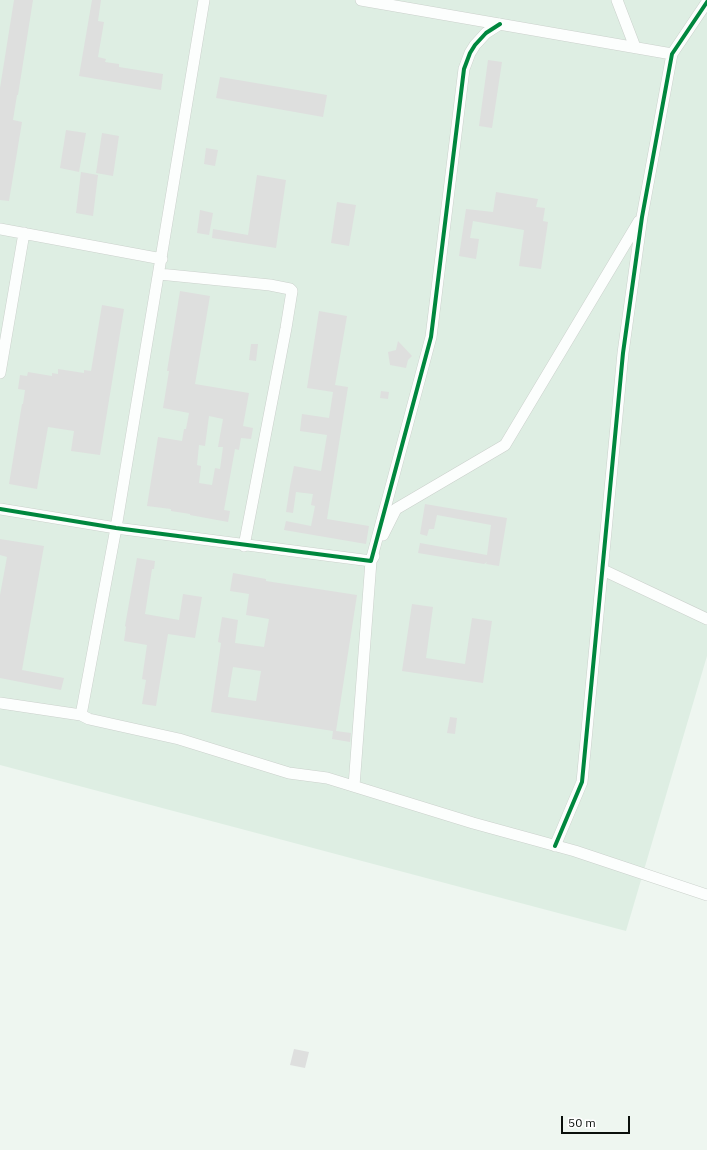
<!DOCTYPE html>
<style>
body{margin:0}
#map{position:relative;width:707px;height:1150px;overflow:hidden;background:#eef6f0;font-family:"IBM Plex Sans",sans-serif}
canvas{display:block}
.scale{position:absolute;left:561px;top:1116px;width:69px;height:18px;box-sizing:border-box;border:2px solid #0a0f0b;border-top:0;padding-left:5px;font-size:12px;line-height:14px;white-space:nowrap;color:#0a0f0b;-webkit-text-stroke:3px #fff;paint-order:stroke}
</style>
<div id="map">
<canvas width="707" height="1150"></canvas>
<div class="scale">50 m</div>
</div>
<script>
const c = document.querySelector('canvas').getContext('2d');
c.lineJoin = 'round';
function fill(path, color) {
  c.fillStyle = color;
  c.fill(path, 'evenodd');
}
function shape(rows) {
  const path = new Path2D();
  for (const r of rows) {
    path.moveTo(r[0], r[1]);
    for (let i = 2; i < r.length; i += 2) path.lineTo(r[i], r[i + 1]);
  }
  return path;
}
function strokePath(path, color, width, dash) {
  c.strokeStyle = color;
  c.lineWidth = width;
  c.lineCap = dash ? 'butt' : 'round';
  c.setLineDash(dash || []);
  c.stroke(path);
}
fill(shape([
 [0,0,707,0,707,656,626,931,0,765]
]), '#deeee3');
fill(shape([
 [14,0,33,0,18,95,17,95,13,120,22,122,9,201,0,200,0,88],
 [92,0,101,0,98,21,104,22,98,57,106,59,105,62,119,64,119,67,163,74,161,90,79,76],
 [488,60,502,62,492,128,479,126],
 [220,77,327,95,323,117,216,98],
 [66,130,86,133,79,172,60,168],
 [102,133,119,136,113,176,96,173],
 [206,148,218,150,215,166,204,164],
 [81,172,98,175,93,216,76,213],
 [257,175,286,180,276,248,212,238,213,229,248,235],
 [496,192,538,199,536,207,545,208,543,221,548,222,541,269,519,266,524,230,473,221,470,238,479,239,476,259,459,256,466,209,493,212],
 [337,202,356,205,349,246,331,243],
 [200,210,213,213,209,235,197,233],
 [180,291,210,296,195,384,249,393,243,426,253,428,251,439,241,438,239,450,235,449,224,510,230,511,228,522,190,515,190,514,171,511,171,509,147,506,158,437,182,441,184,429,186,429,189,413,163,408,169,371,167,371],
 [209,416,223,419,218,447,223,447,220,469,215,468,212,485,199,483,201,466,197,465,199,445,205,446],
 [102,305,124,309,100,455,71,451,74,431,48,427,37,489,9,484,22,404,23,404,25,390,18,389,20,375,27,376,28,372,52,376,52,373,58,374,58,369,84,373,84,370,91,371],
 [319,311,347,316,335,385,348,387,327,519,369,526,366,544,284,530,286,521,311,526,315,506,311,505,313,494,296,492,293,513,286,512,290,486,294,466,321,471,327,435,300,431,302,414,329,418,333,392,307,388],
 [398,341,412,356,408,360,406,368,390,365,388,352,396,350],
 [251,344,258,344,256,361,249,360],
 [381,391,389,392,388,399,380,398],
 [425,504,507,518,499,566,486,564,487,562,484,564,418,553,420,543,487,555,491,525,437,515,434,529,429,529,427,536,420,534],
 [0,539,44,546,22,670,64,678,61,690,0,678,0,595,7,557,0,555],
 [137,558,155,561,154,569,152,569,145,614,179,620,183,594,202,597,195,638,168,634,156,706,142,704,146,680,142,679,147,645,124,641,126,627,125,626],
 [233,573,266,579,266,581,357,595,336,731,351,733,350,742,332,739,333,731,211,712,221,643,218,642,222,617,238,620,235,643,264,647,269,619,246,615,249,594,230,591],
 [233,667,261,671,256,701,228,697],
 [412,604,433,607,426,658,465,664,472,618,492,621,483,683,402,671],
 [450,717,457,718,455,734,447,733],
 [294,1049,309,1052,305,1068,290,1065]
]), '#dedfde');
const minor = shape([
 [361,0,672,54],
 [617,0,635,47],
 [0,229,162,259],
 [159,274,270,285,290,289,292,291,286,328,244,546],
 [0,373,24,233],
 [0,509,116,528,371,561,431,337,464,69,470,53,475,45,486,33,500,24],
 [383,535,396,509,505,445,639,221],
 [603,570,707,619],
 [0,703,81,715,89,719,179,739,289,773,327,778,473,823,575,851,707,895],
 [81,715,116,528,204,0],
 [354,786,371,561,374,556],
 [555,846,582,782,623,353,642,217,672,54,707,2]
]);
strokePath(minor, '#cbd1cc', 12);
strokePath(minor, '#fcfefd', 11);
strokePath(shape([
 [0,509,116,528,371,561,431,337,464,69,470,53,475,45,486,33,500,24],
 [555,846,582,782,623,353,642,217,672,54,707,2]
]), '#00873e', 4);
</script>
